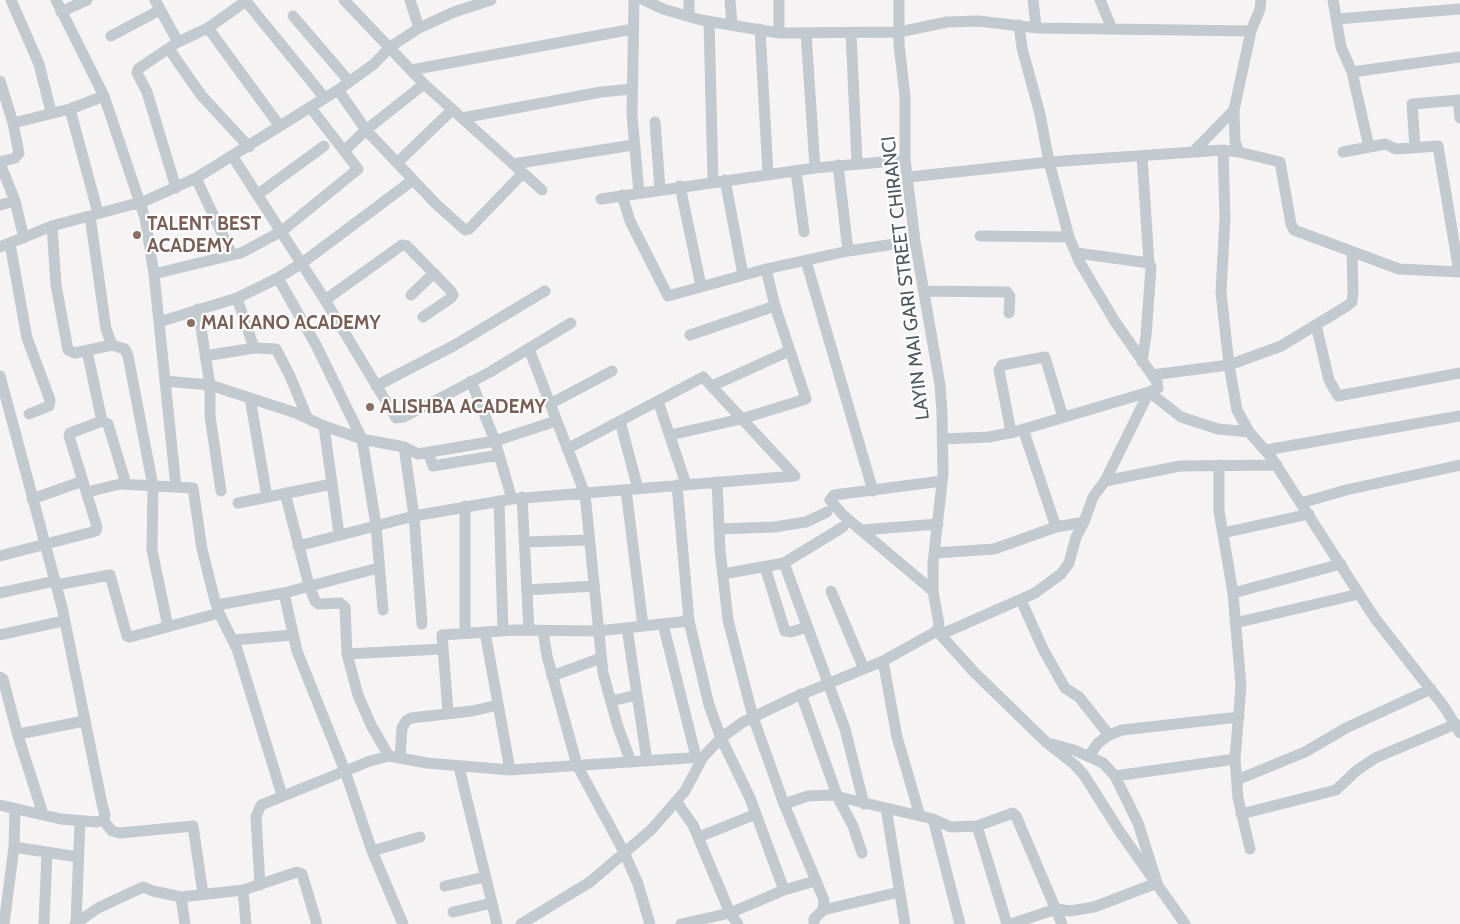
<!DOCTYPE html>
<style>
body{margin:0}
canvas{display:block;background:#f5f3f3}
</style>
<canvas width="1460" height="924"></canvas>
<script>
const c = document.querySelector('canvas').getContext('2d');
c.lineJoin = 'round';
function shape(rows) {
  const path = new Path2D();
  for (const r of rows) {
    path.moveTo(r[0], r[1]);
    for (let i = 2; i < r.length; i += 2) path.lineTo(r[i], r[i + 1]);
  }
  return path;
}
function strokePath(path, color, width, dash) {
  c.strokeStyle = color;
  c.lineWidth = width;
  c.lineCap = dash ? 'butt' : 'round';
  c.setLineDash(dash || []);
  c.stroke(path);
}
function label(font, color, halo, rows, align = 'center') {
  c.font = font + ' Cabin,sans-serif';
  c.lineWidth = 4.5;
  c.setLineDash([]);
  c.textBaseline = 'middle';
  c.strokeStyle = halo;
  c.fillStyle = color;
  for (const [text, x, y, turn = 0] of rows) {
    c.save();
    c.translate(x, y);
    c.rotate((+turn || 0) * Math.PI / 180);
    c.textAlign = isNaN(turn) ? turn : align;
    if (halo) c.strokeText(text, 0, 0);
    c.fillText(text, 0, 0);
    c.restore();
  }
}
strokePath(shape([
 [11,0,39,64,51,112],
 [56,0,104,96,145,218,154,274,176,487],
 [155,0,178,42],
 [245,0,324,97],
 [344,0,424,84,542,190],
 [410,0,419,28],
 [634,0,632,115,639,193],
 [644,0,663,9,701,20,779,33,899,32,947,22,978,21,1038,28,1251,31],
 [689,0,689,16],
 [730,0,732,25],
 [1033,0,1036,27],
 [1100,0,1112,29],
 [1333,0,1341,47,1352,72,1369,147],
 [61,12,87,0],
 [293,16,348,80],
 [1337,19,1460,9],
 [709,21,713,181],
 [208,28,279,125],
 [760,29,768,174],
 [779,33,779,0],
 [806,33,815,168],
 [851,33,857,163],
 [111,36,160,10],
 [169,49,201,95,249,147],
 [411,70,633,29],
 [1352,72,1460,57],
 [0,81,13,123,19,153,15,158,0,162],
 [338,90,366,130,436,204,465,230,469,229,523,173],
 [1458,100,1460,118],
 [70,109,98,213],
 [462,118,601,92,632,89],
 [655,122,660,189],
 [13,123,70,109,104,96],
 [1415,147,1412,104,1460,100],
 [345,150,366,130,424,84],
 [1223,150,1225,218,1221,292,1229,365,1237,410,1249,432,1271,457,1374,617,1445,708,1460,733],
 [1193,152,1234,110],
 [1239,152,1235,142,1234,110,1251,31,1260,9,1261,0],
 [1343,152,1385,144,1396,149,1438,146,1459,272],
 [1142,156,1149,263],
 [233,157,325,300,396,418,404,417,490,372,571,323],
 [0,163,15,201,24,238],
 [397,163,452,110],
 [513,164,633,145],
 [838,165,848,251],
 [796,171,804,232],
 [909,177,1049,162,1223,150,1239,152,1280,162,1291,224,1294,230,1399,269,1460,272],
 [725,180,743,275],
 [680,186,701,286],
 [176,188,147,92,137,73,138,69,178,42,208,28,246,1],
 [257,195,324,146],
 [622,195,630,221,668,296,766,269,848,251,915,241],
 [601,199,815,168,905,160],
 [0,205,15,201],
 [90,216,106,329,112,345],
 [52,226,56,285,68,350,75,353,112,345,125,349,128,356,153,486,152,550,168,627],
 [980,236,1069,237],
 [10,244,27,338,50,400,49,406,29,414],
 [0,247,52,226,145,201,196,178,338,90,374,64,390,47,419,28,454,12,491,0],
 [1077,253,1149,263,1151,267,1146,336,1142,362],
 [232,255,241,253,282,231,358,169,310,107],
 [806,261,873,491],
 [154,274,232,255,196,178],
 [278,278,316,345,362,439,376,525,383,610],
 [924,291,1007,292,1010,296,1009,313],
 [411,295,434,273],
 [237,298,254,348],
 [325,300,402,245,407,246,451,291,453,295,451,298,423,317],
 [198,309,210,385,210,416,221,491],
 [159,322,237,298,278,278,302,263,413,180],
 [1316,325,1329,380,1338,396,1460,373],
 [690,335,775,306],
 [529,349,585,494,603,673,618,727,631,762],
 [87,351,102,421],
 [205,356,254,348,276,349,290,376,307,417],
 [1152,375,1229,365,1281,346,1347,306,1352,302,1353,293,1352,252],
 [0,376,62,607,102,804,105,815,103,820],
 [165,381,210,385,296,413,324,426,362,439,404,447,418,454,495,441,556,421],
 [471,381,495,441,512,499],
 [376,386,455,345,545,291],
 [712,386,789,351],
 [250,398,267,497],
 [658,401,686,484],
 [550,404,612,371],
 [102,421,108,424,126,484],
 [620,421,638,489],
 [324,426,339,534],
 [1023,429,1056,527],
 [1011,432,999,370,1002,365,1045,357,1063,417],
 [670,435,741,419,806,399,775,306,766,269],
 [942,439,989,437,1014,432,1149,392,1158,388,1157,382,1114,320,1079,261,1069,237,1049,162,1040,114,1022,48,1019,25],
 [404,447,414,516,422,624],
 [567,449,703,377,795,476],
 [1266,450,1460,416],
 [428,452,433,466,499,455],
 [1219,465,1219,511,1233,593,1241,686,1235,759,1238,798,1250,849],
 [1105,481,1149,392,1181,417,1218,429,1249,432],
 [717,482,720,550,728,620,753,717,784,804,824,900,823,910,814,919,814,924],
 [677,485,689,621,709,705,721,738,750,798,784,890],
 [626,490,643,626],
 [87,492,120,484,193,488,202,549,214,597,219,613,237,649,282,795],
 [285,493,309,585,315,601,319,604,340,603,345,607,347,654,358,695,371,725,389,756],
 [522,497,529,630],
 [32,499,83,481],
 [499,501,503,631],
 [238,503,332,484],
 [1301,503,1346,490,1460,465],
 [719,529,774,527,806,522,827,512],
 [861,530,938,524],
 [1223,533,1309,514],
 [524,542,589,540],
 [298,546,414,516,512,499,795,476],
 [935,553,994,549,1056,527,1084,522],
 [0,556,96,531,97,527,69,436,70,433,102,421],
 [784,563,845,729,864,804],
 [765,567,785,631,791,632,807,627],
 [723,574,784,563,843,527],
 [56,585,110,575,127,636,130,637,219,613],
 [527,590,594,586],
 [831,591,864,669],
 [933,591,843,515,830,500,834,495,942,481],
 [0,593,55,581],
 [284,593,297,651,345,771,372,851,403,924],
 [1233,593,1341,564],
 [1021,600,1043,649,1065,688,1079,697,1109,735],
 [217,605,284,593,378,568],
 [1235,623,1359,594],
 [663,624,696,757],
 [627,628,647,761],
 [543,631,547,656,577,765,624,852,638,884,650,924],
 [485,632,510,770],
 [938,632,974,672,1046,742,1075,765,1084,775,1120,832,1185,924],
 [465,633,465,506],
 [942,634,1035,593,1061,574,1069,563,1076,537,1084,522,1093,497,1105,481,1180,466,1277,465],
 [0,635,63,621],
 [233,640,293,635],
 [347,654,442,649],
 [883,661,897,737,920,816],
 [552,676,601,658],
 [0,677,3,679,18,736],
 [801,694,838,798,853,826,862,853],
 [611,701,637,695],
 [448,712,442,635,515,630,598,631,689,621],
 [1052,744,1074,750,1103,763,1115,776,1235,759],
 [1089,756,1098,743,1109,735,1122,730,1239,717],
 [400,757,402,728,406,721,411,718,472,711,498,705],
 [459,767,497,924],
 [1237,780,1305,752,1346,728,1431,689],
 [676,801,693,825,730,913,738,924],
 [784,804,808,796,831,795,933,819,951,827,977,826,1013,813,1016,816,1062,924],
 [0,805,61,819,97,822,103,820],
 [886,808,905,924],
 [43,814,18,736,19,734,84,721],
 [1241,814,1336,790,1356,771,1375,758,1456,724],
 [933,819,960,924],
 [103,820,112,831,120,833,193,826,203,894],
 [977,826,1007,924],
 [699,837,756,814],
 [14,847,78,857],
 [372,851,420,837],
 [260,885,256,817,261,805,370,761,389,756,427,763,510,770,703,757],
 [445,886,485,877],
 [243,890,246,924],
 [181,897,185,924],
 [823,910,899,892],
 [453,912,492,903],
 [76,923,80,821],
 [4,924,14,847,15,809],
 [44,924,47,853],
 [75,924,98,908,143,887,153,891,181,897,243,890,297,872,302,874,317,924],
 [521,924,590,882,651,830,685,791,703,757,721,738,743,722,793,698,883,661,937,631,939,624,933,591,933,563,943,474,942,413,940,385,915,241,905,160,905,97,899,44,899,0],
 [681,924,730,913,784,890,815,881],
 [1011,924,1056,909,1070,911,1094,907,1157,883,1138,823,1115,776]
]), '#c2cad0', 11);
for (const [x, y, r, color] of [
 [137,235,5,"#8d6e63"],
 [191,323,5,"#8d6e63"],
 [370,407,5,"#8d6e63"]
]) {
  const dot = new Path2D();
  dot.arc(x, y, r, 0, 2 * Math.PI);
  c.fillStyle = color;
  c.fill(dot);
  strokePath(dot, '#fff', 2);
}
label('bold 19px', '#785e54', '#fff', [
 ["TALENT BEST",147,224],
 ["ACADEMY",147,246],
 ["MAI KANO ACADEMY",201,323],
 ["ALISHBA ACADEMY",380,407]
], 'left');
label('19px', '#4c575f', '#fff', [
 ["LAYIN MAI GARI STREET CHIRANCI",906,278,-97]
]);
</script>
